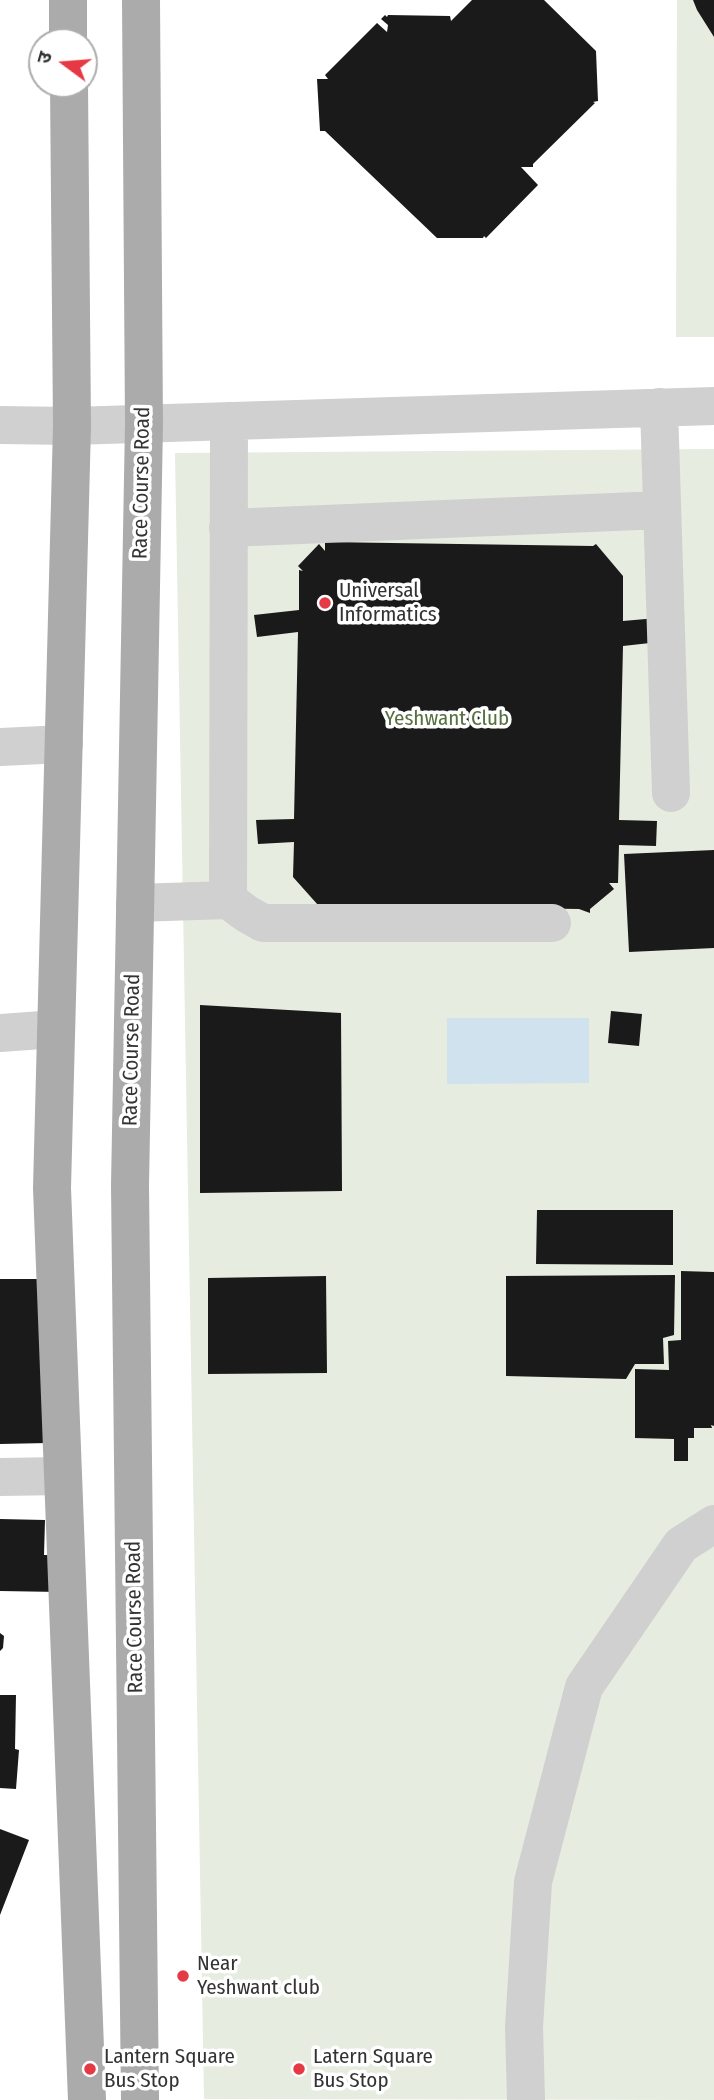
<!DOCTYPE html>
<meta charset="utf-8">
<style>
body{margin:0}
#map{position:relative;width:714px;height:2100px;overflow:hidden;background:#fff;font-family:"Fira Sans Condensed","Noto Sans Devanagari",sans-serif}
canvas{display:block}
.north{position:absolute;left:28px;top:28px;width:70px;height:70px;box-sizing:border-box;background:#fff;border:2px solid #adadad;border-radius:50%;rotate:286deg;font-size:19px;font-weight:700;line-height:28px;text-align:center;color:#333}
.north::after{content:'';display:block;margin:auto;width:24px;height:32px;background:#e63946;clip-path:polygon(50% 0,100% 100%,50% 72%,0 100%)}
</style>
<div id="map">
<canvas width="714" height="2100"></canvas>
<div class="north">उ</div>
</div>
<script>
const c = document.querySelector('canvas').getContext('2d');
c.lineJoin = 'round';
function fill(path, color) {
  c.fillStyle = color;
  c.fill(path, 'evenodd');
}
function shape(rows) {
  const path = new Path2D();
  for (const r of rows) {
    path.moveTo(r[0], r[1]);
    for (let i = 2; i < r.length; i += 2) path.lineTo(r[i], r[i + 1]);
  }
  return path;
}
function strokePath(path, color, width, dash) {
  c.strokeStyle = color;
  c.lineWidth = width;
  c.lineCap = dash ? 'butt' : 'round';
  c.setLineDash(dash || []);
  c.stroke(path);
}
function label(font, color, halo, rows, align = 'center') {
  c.font = font + ' "Fira Sans Condensed",sans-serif';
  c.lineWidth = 7;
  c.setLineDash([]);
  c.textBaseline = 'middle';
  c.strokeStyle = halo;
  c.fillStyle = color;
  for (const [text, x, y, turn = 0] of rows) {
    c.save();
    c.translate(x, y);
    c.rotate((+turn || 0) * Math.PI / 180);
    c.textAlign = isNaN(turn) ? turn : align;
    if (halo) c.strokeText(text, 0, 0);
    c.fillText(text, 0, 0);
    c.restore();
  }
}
fill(shape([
 [677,0,714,0,714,337,676,337],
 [714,449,714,2100,204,2099,175,453]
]), '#e6ecdf');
fill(shape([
 [447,1018,589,1018,589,1083,447,1084]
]), '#cfe2ee');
fill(shape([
 [472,0,544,0,596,51,598,101,593,102,595,103,533,164,533,167,521,167,538,185,486,238,484,236,483,238,437,238,325,131,320,131,317,79,328,79,325,75,377,23,387,32,388,25,381,19,385,15,387,17,388,15,450,16,451,21],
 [693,0,714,0,714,37,697,10],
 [325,542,593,546,596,544,623,576,623,621,657,618,659,642,623,646,619,820,657,821,656,846,619,845,618,883,609,883,614,889,590,909,590,913,579,909,318,905,293,877,294,842,258,844,256,820,294,819,298,632,257,637,254,615,299,610,299,570,303,571,298,566,319,544,325,551],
 [714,850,714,948,629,952,624,854],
 [200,1005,341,1013,342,1191,200,1193],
 [611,1011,642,1014,639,1046,608,1043],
 [537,1210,673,1210,673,1265,536,1264],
 [681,1271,714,1272,714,1426,711,1425,712,1428,694,1428,694,1438,688,1438,688,1461,674,1461,674,1439,635,1438,635,1369,669,1370,668,1341,681,1340],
 [675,1275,674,1335,663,1338,664,1364,635,1364,626,1379,506,1376,506,1276],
 [326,1276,327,1373,208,1374,208,1278],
 [0,1279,48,1279,48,1443,0,1444],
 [0,1519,45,1520,44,1555,61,1555,60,1592,0,1591],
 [0,1633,4,1636,3,1648,0,1651],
 [0,1695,16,1695,15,1749,19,1750,16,1789,0,1788],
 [0,1829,29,1840,0,1915]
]), '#1a1a1a');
strokePath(shape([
 [659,407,671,793],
 [0,425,72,426,714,406],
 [228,528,662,510],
 [0,747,64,744],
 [228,900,247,914,263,923,552,923],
 [135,903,228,900,229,421],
 [0,1033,56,1029],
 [0,1477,63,1476],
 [526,2100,524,2027,533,1882,584,1687,681,1545,714,1524]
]), '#d0d0d0', 38);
strokePath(shape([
 [68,0,68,42],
 [69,84,72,426,52,1188,87,2100],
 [140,2100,130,1185,144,424,141,0]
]), '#ababab', 38);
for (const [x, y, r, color] of [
 [325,603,7,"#e63946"],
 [183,1976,7,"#e63946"],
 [90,2069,7,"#e63946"],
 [299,2069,7,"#e63946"]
]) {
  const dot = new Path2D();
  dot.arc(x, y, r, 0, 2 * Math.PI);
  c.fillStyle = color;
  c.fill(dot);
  strokePath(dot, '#fff', 2.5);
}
label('21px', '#333', '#fff', [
 ["Race Course Road",142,483,-89],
 ["Race Course Road",132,1050,-89],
 ["Race Course Road",135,1617,-91]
]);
label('21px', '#333', '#fff', [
 ["Universal",339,591],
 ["Informatics",339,615],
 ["Near",197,1964],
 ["Yeshwant club",197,1988],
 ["Lantern Square",104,2057],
 ["Bus Stop",104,2081],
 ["Latern Square",313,2057],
 ["Bus Stop",313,2081]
], 'left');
label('21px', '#56703f', '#fff', [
 ["Yeshwant Club",447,719]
]);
</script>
